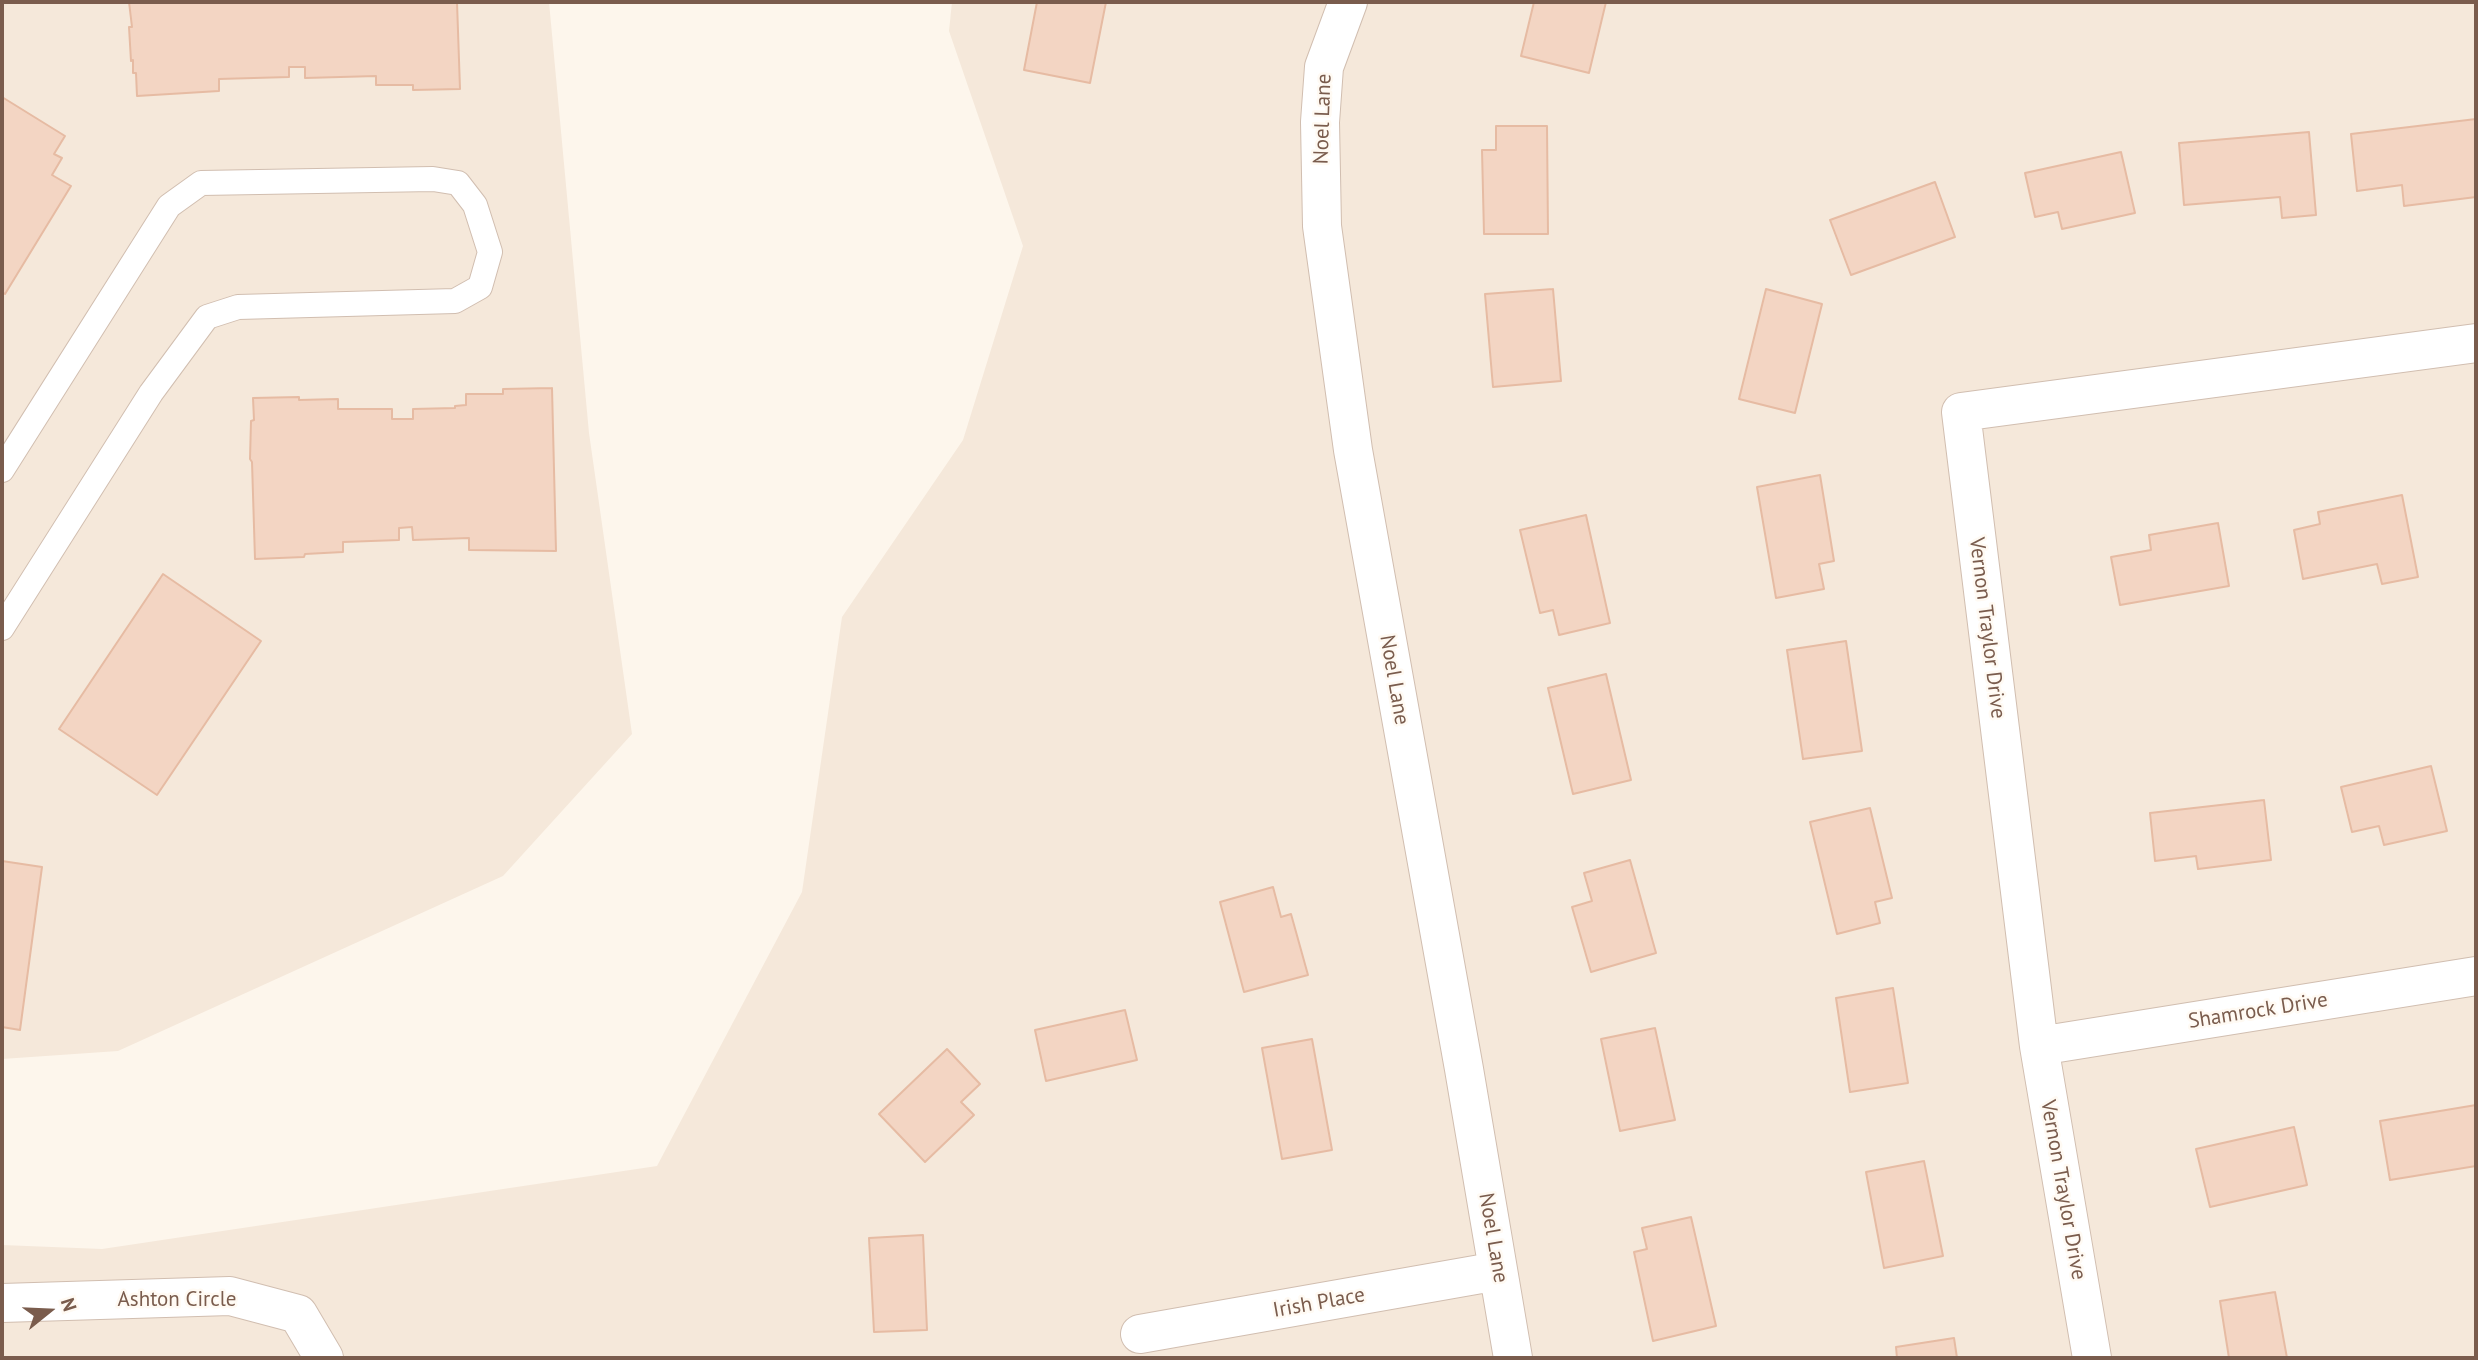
<!DOCTYPE html>
<style>
body{margin:0}
#map{position:relative;width:2478px;height:1360px;overflow:hidden;background:#fdf6ec;font-family:"PT Sans",sans-serif}
canvas{display:block}
.frame{position:absolute;inset:0;border:4px solid #7a5c4d;pointer-events:none}
.north{position:absolute;left:14px;top:1276px;width:70px;height:70px;-webkit-text-stroke:5px #fffaf3;paint-order:stroke;rotate:72deg;font-size:19px;font-weight:700;line-height:28px;text-align:center;color:#7a5c4d}
.north::after{content:'';display:block;margin:auto;width:24px;height:32px;background:#7a5c4d;clip-path:polygon(50% 0,100% 100%,50% 72%,0 100%)}
</style>
<div id="map">
<canvas width="2478" height="1360"></canvas>
<div class="frame"></div>
<div class="north">N</div>
</div>
<script>
const c = document.querySelector('canvas').getContext('2d');
c.lineJoin = 'round';
function fill(path, color) {
  c.fillStyle = color;
  c.fill(path, 'evenodd');
}
function shape(rows) {
  const path = new Path2D();
  for (const r of rows) {
    path.moveTo(r[0], r[1]);
    for (let i = 2; i < r.length; i += 2) path.lineTo(r[i], r[i + 1]);
  }
  return path;
}
function strokePath(path, color, width, dash) {
  c.strokeStyle = color;
  c.lineWidth = width;
  c.lineCap = dash ? 'butt' : 'round';
  c.setLineDash(dash || []);
  c.stroke(path);
}
function label(font, color, halo, rows, align = 'center') {
  c.font = font + ' "PT Sans",sans-serif';
  c.lineWidth = 5;
  c.setLineDash([]);
  c.textBaseline = 'middle';
  c.strokeStyle = halo;
  c.fillStyle = color;
  for (const [text, x, y, turn = 0] of rows) {
    c.save();
    c.translate(x, y);
    c.rotate((+turn || 0) * Math.PI / 180);
    c.textAlign = isNaN(turn) ? turn : align;
    if (halo) c.strokeText(text, 0, 0);
    c.fillText(text, 0, 0);
    c.restore();
  }
}
fill(shape([
 [2,2,549,2,589,433,632,734,503,876,118,1051,2,1059],
 [952,2,2476,2,2476,1358,2,1358,2,1245,102,1249,657,1166,802,892,842,617,963,440,1023,246,949,31]
]), '#f5e8da');
const building = shape([
 [129,2,457,2,460,89,413,90,413,85,376,85,376,76,305,78,305,67,289,67,289,77,219,79,219,91,137,96,136,73,133,73,133,60,131,61,129,27,132,27,129,2],
 [1037,2,1106,2,1090,83,1024,70,1037,2],
 [1534,2,1606,2,1589,73,1521,56,1534,2],
 [2,97,65,136,54,154,62,158,52,175,71,186,5,294,2,292,2,97],
 [2476,119,2476,197,2404,206,2402,185,2357,191,2351,134,2476,119],
 [1496,126,1547,126,1548,234,1484,234,1482,150,1496,150,1496,126],
 [2309,132,2316,215,2282,218,2280,197,2184,205,2179,143,2309,132],
 [2121,152,2135,213,2062,229,2058,212,2035,217,2025,173,2121,152],
 [1935,182,1955,237,1851,275,1830,220,1935,182],
 [1553,289,1561,381,1493,387,1485,294,1553,289],
 [1766,289,1822,304,1795,413,1739,399,1766,289],
 [552,388,556,551,469,550,469,538,413,540,412,527,399,528,399,540,343,542,343,552,305,554,304,557,255,559,252,462,250,459,251,421,254,420,253,398,299,397,299,400,338,399,338,409,392,409,392,419,413,419,413,409,455,408,455,406,466,405,466,394,503,394,503,389,552,388],
 [1820,475,1834,561,1819,564,1824,589,1776,598,1757,487,1820,475],
 [2402,495,2418,577,2382,584,2377,564,2303,579,2294,530,2320,524,2318,512,2402,495],
 [1586,515,1610,623,1559,635,1553,610,1540,613,1520,530,1586,515],
 [2218,523,2229,586,2120,605,2111,557,2151,550,2149,535,2218,523],
 [163,574,261,641,157,795,59,729,163,574],
 [1846,641,1862,751,1803,759,1787,650,1846,641],
 [1606,674,1631,780,1573,794,1548,688,1606,674],
 [2431,766,2447,831,2384,845,2379,826,2352,832,2341,787,2431,766],
 [2264,800,2271,860,2198,869,2196,856,2155,861,2150,813,2264,800],
 [1870,808,1892,898,1875,902,1880,923,1837,934,1810,822,1870,808],
 [1630,860,1656,953,1591,972,1572,907,1592,901,1584,873,1630,860],
 [2,861,42,867,20,1030,2,1027,2,861],
 [1273,887,1281,917,1291,914,1308,975,1244,992,1220,902,1273,887],
 [1893,988,1908,1083,1850,1092,1836,998,1893,988],
 [1125,1010,1137,1060,1046,1081,1035,1030,1125,1010],
 [1655,1028,1675,1120,1620,1131,1601,1039,1655,1028],
 [1312,1039,1332,1150,1282,1159,1262,1048,1312,1039],
 [947,1049,980,1084,961,1102,974,1115,925,1162,879,1114,947,1049],
 [2476,1105,2476,1166,2390,1180,2380,1121,2476,1105],
 [2294,1127,2307,1185,2210,1207,2196,1149,2294,1127],
 [1924,1161,1943,1256,1884,1268,1866,1172,1924,1161],
 [1691,1217,1716,1326,1653,1341,1634,1252,1647,1249,1642,1228,1691,1217],
 [923,1235,927,1330,874,1332,869,1238,923,1235],
 [2275,1292,2287,1358,2229,1358,2220,1301,2275,1292],
 [1954,1338,1957,1358,1897,1358,1896,1347,1954,1338]
]);
fill(building, '#f3d5c3');
strokePath(building, '#e6bba3', 2);
const lane = shape([
 [2,470,169,206,201,183,433,179,458,183,475,205,490,252,480,287,455,301,238,307,207,317,151,393,2,628]
]);
const street = shape([
 [1348,2,1324,67,1320,122,1322,226,1353,450,1464,1069,1513,1358],
 [2039,1046,2476,976],
 [2,1303,230,1296,298,1314,324,1358],
 [1140,1334,1498,1271],
 [2092,1358,2039,1046,1961,412,2476,343]
]);
strokePath(lane, '#d1beb0', 26);
strokePath(street, '#d1beb0', 40);
strokePath(lane, '#fff', 24);
strokePath(street, '#fff', 38);
label('21px', '#7a5c4d', '#fffaf3', [
 ["Noel Lane",1323,119,-88],
 ["Vernon Traylor Drive",1987,628,83],
 ["Noel Lane",1394,680,80],
 ["Shamrock Drive",2258,1011,-9],
 ["Vernon Traylor Drive",2063,1190,80],
 ["Noel Lane",1493,1238,80],
 ["Ashton Circle",177,1300],
 ["Irish Place",1319,1303,-10]
]);
</script>
